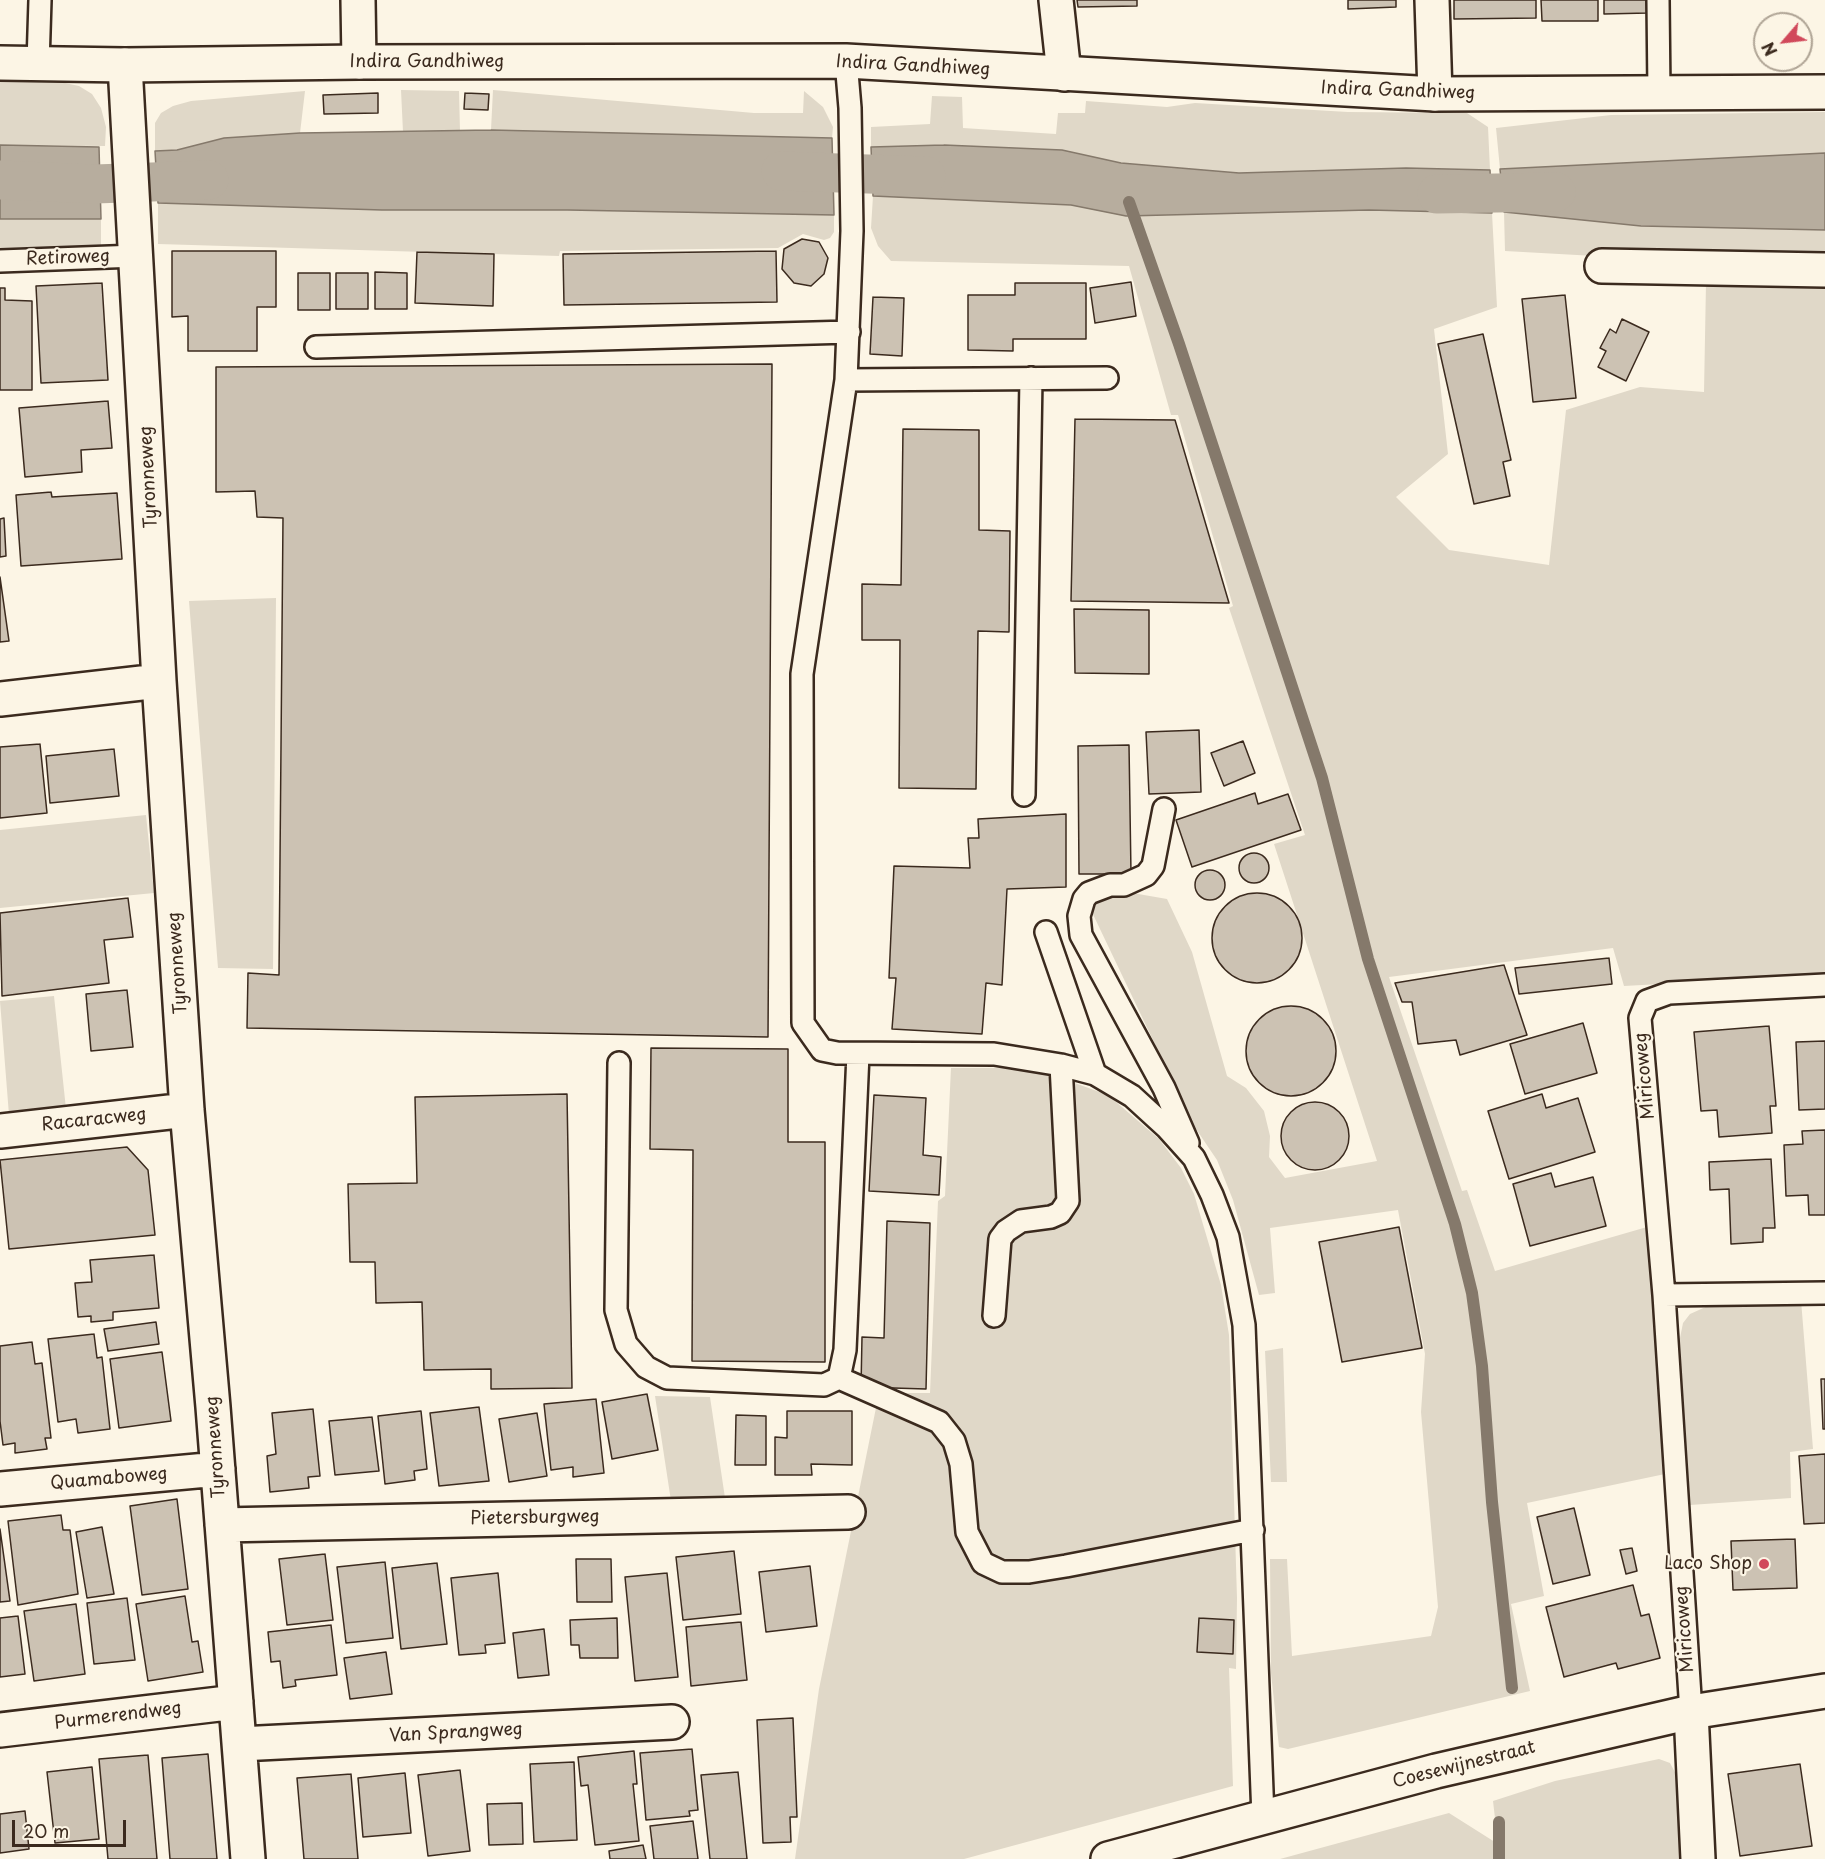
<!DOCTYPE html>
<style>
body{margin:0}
#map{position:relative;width:1825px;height:1859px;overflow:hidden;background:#fcf5e5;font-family:"Playpen Sans",sans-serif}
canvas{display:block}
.north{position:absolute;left:1753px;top:12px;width:60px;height:60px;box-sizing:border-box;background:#fcf5e5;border:2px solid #afa495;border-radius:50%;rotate:242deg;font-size:16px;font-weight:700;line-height:24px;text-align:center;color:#3b2a1e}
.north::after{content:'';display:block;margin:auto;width:21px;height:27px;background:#d1495b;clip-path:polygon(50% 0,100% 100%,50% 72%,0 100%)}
.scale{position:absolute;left:12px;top:1820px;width:114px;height:27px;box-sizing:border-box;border:3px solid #3b2a1e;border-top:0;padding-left:8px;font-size:18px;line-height:21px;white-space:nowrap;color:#3b2a1e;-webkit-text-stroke:4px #fcf5e5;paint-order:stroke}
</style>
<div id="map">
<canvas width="1825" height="1859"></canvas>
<div class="north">N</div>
<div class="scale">20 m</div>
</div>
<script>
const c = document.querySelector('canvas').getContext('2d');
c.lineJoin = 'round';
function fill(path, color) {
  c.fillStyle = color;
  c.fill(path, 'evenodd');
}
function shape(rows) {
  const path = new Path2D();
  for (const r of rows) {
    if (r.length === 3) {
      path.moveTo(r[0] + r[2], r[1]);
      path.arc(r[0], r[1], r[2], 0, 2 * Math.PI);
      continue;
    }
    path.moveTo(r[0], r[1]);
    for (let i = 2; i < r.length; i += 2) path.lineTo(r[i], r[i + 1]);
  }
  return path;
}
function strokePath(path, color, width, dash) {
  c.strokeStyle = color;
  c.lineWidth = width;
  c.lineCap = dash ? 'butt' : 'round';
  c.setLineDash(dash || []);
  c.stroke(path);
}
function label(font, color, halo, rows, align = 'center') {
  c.font = font + ' "Playpen Sans",sans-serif';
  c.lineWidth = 4.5;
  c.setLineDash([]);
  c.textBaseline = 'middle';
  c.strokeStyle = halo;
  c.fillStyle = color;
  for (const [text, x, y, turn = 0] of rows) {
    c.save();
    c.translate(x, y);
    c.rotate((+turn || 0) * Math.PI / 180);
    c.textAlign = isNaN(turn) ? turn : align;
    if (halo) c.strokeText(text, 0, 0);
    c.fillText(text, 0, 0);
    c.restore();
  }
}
fill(shape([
 [0,81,60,82,79,86,92,94,101,108,106,127,105,146,0,145],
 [401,90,459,91,460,131,403,132],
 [493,90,754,113,803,113,804,91,823,107,833,127,832,138,491,130],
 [305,91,300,133,224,138,177,150,155,151,155,123,161,113,173,106,191,101],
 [932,96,962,97,963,128,1056,134,1058,113,1085,113,1086,101,1167,107,1195,103,1348,112,1467,113,1488,127,1490,170,1406,168,1239,173,1121,163,1062,150,944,145,871,147,871,127,930,124],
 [1825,112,1825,153,1500,169,1496,128,1611,115],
 [873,196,1071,205,1126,216,1369,210,1492,213,1497,307,1434,329,1448,454,1396,497,1449,550,1549,565,1566,410,1640,387,1704,392,1706,283,1825,283,1825,975,1624,986,1613,948,1389,977,1462,1191,1467,1190,1495,1271,1647,1227,1665,1474,1527,1503,1544,1596,1511,1604,1530,1691,1288,1749,1279,1747,1271,1673,1270,1559,1287,1559,1292,1656,1431,1636,1438,1607,1421,1412,1425,1354,1398,1210,1270,1228,1275,1293,1259,1295,1233,1200,1217,1160,1194,1126,1089,906,1091,898,1121,891,1167,899,1192,952,1227,1076,1246,1088,1264,1111,1270,1136,1269,1157,1285,1178,1377,1161,1274,844,1305,835,1229,608,1233,606,1178,415,1171,415,1129,266,891,261,878,246,871,228],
 [158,203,382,210,568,210,834,215,834,232,830,238,824,240,803,234,778,248,560,251,559,256,158,244],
 [1504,212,1641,226,1825,230,1825,261,1595,256,1505,251],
 [0,219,101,219,101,251,0,254],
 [276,598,273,969,218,968,189,601],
 [146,815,154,893,0,908,0,830],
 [54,996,66,1109,9,1115,0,1001],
 [951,1068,1007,1068,1044,1072,1108,1095,1159,1139,1181,1168,1194,1194,1221,1285,1229,1335,1237,1598,1236,1669,1229,1668,1233,1786,964,1859,795,1859,819,1689,879,1393,930,1393,938,1201,945,1196],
 [1801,1300,1813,1449,1790,1452,1791,1498,1690,1505,1682,1429,1680,1338,1683,1323,1690,1314,1719,1301],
 [1283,1348,1287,1482,1271,1482,1265,1351],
 [655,1396,710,1397,725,1498,671,1501],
 [1659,1759,1670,1763,1678,1778,1685,1859,1280,1859,1449,1813,1498,1844,1493,1801,1555,1781]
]), '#e0d8c8');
const water = shape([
 [491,130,832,138,834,215,568,210,382,210,158,203,155,151,177,150,224,138,300,133,491,130],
 [0,145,99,147,101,219,0,219,0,145],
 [944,145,1062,150,1121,163,1239,173,1406,168,1490,170,1492,213,1369,210,1126,216,1071,205,873,196,871,147,944,145],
 [1825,153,1825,230,1641,226,1504,212,1500,169,1825,153]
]);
fill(water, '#b7ad9e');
strokePath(water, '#85796b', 1.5);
strokePath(shape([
 [1129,202,1179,344,1322,778,1368,959,1455,1224,1472,1293,1482,1366,1492,1502,1512,1688],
 [1499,1859,1499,1822]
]), '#85796b', 12);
strokePath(shape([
 [781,171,926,176],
 [0,180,95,184,209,180],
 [1437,194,1556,192]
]), '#b7ad9e', 39);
const building = shape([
 [1077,0,1137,0,1137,6,1078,7,1077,0],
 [1348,0,1396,0,1396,7,1348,9,1348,0],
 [1454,0,1536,0,1536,18,1454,19,1454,0],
 [1541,0,1598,0,1598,21,1542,21,1541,0],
 [1604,0,1648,0,1648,13,1604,14,1604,0],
 [378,93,378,113,324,114,323,95,378,93],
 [465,93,489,94,488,110,464,109,465,93],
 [802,239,819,242,828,258,824,274,811,286,794,283,782,269,784,249,802,239],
 [172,251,276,251,276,307,257,307,257,351,188,351,188,316,172,317,172,251],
 [776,251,777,302,564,305,563,254,776,251],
 [417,252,494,254,493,306,415,303,417,252],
 [375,272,407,273,407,309,375,309,375,272],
 [298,273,330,273,330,310,298,310,298,273],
 [336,273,368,273,368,309,336,309,336,273],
 [1131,282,1136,316,1095,323,1090,288,1131,282],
 [102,283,108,380,41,383,36,286,102,283],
 [1015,283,1086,283,1086,339,1013,339,1013,351,968,350,968,295,1015,295,1015,283],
 [0,288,5,288,5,300,32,301,32,390,0,390,0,288],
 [1565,295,1576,398,1533,402,1522,299,1565,295],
 [873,297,904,298,902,356,870,354,873,297],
 [1622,319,1649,332,1626,381,1598,367,1606,351,1600,348,1610,329,1616,333,1622,319],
 [1483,334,1511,460,1503,462,1510,496,1474,504,1438,344,1483,334],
 [772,364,768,1037,247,1028,248,973,279,975,283,518,257,517,255,491,216,492,216,367,772,364],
 [108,401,112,448,81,450,82,472,25,477,19,408,108,401],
 [1075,419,1175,420,1229,603,1071,601,1075,419],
 [903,429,979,430,979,530,1010,531,1009,632,978,631,976,789,899,788,900,640,862,640,862,584,901,585,903,429],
 [51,492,52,497,117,493,122,559,21,566,16,495,51,492],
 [4,518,6,556,0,557,0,519,4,518],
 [0,577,9,641,0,642,0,577],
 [1074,609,1149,610,1149,674,1075,673,1074,609],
 [1199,730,1201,792,1149,794,1146,732,1199,730],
 [1243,741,1255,773,1224,786,1211,753,1243,741],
 [40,744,47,813,0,818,0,747,40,744],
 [1129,745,1131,874,1079,874,1078,746,1129,745],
 [114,749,119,796,50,803,46,756,114,749],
 [1255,793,1258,804,1288,794,1301,830,1192,867,1176,820,1255,793],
 [1066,814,1066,887,1007,889,1002,985,986,983,982,1034,892,1029,896,978,889,978,894,866,970,868,968,838,979,838,978,819,1066,814],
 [1254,868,15],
 [1210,885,15],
 [1257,938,45],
 [128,898,133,937,104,940,109,983,2,996,0,913,128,898],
 [1609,958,1612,984,1519,994,1515,968,1609,958],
 [1504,965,1527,1035,1460,1055,1456,1040,1418,1044,1412,1002,1402,1002,1395,983,1504,965],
 [127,990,133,1047,91,1051,86,994,127,990],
 [1291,1051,45],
 [1583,1023,1597,1073,1525,1094,1510,1044,1583,1023],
 [1769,1026,1776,1106,1770,1106,1772,1133,1719,1137,1717,1110,1701,1111,1694,1032,1769,1026],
 [1825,1041,1825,1109,1799,1110,1796,1042,1825,1041],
 [651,1048,788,1049,788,1142,825,1142,825,1362,692,1361,693,1150,650,1149,651,1048],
 [567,1094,572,1388,491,1389,491,1369,424,1370,422,1302,376,1303,375,1262,350,1262,348,1184,417,1183,415,1097,567,1094],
 [1542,1094,1546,1108,1578,1098,1595,1152,1509,1179,1488,1111,1542,1094],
 [874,1095,926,1098,923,1155,941,1157,939,1195,869,1191,874,1095],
 [1315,1136,34],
 [1825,1130,1825,1215,1809,1215,1808,1195,1786,1196,1784,1145,1803,1144,1802,1131,1825,1130],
 [127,1147,148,1170,155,1235,9,1249,0,1160,127,1147],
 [1771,1159,1775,1228,1763,1228,1763,1242,1731,1244,1729,1189,1710,1190,1709,1162,1771,1159],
 [1551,1173,1555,1187,1593,1177,1606,1226,1530,1246,1513,1184,1551,1173],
 [887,1221,930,1223,926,1389,861,1387,862,1337,884,1338,887,1221],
 [1399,1227,1422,1348,1342,1362,1319,1242,1399,1227],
 [154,1255,159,1308,113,1312,113,1320,91,1322,91,1316,78,1317,75,1283,92,1282,90,1260,154,1255],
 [156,1322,159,1344,108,1351,104,1329,156,1322],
 [94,1334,97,1358,102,1357,110,1429,78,1433,76,1419,58,1422,48,1339,94,1334],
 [32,1342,35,1364,42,1363,51,1438,45,1438,47,1449,15,1453,15,1443,3,1445,0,1421,0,1346,32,1342],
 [162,1352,171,1421,119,1428,110,1359,162,1352],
 [1821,1379,1825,1379,1825,1429,1823,1429,1821,1379],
 [647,1394,658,1450,612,1459,602,1402,647,1394],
 [596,1399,604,1473,573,1477,573,1467,551,1470,544,1404,596,1399],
 [479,1407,489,1481,439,1486,430,1413,479,1407],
 [313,1409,320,1476,308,1477,309,1488,270,1492,267,1456,276,1454,272,1413,313,1409],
 [421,1411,427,1469,414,1471,415,1480,385,1484,378,1416,421,1411],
 [787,1411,852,1411,852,1465,811,1464,812,1475,775,1475,775,1437,787,1438,787,1411],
 [537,1413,547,1476,509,1482,499,1419,537,1413],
 [736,1415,766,1416,766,1465,735,1465,736,1415],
 [372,1417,379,1471,335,1475,329,1421,372,1417],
 [1825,1454,1825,1523,1804,1524,1799,1456,1825,1454],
 [177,1499,188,1589,142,1595,130,1506,177,1499],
 [1574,1508,1590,1575,1553,1584,1537,1517,1574,1508],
 [61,1515,63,1530,70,1530,78,1594,18,1605,8,1521,61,1515],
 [102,1527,114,1594,87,1598,76,1532,102,1527],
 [0,1529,10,1601,0,1602,0,1529],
 [1795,1539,1797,1588,1733,1590,1731,1541,1795,1539],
 [1632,1548,1637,1571,1626,1574,1620,1550,1632,1548],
 [734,1551,741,1614,683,1620,676,1557,734,1551],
 [325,1554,333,1620,287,1625,279,1559,325,1554],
 [576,1559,611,1559,612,1602,577,1602,576,1559],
 [385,1562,393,1638,346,1643,337,1567,385,1562],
 [437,1563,447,1644,401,1649,392,1568,437,1563],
 [810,1566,817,1626,766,1632,759,1572,810,1566],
 [498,1573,505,1643,485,1645,486,1653,459,1655,451,1578,498,1573],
 [667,1573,678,1677,635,1681,625,1577,667,1573],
 [1633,1585,1641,1616,1649,1614,1660,1658,1618,1669,1616,1663,1564,1677,1546,1607,1633,1585],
 [185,1596,192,1642,198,1641,203,1672,148,1681,136,1604,185,1596],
 [127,1598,135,1660,94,1664,87,1603,127,1598],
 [76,1604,85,1674,34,1681,24,1611,76,1604],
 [18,1616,25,1674,0,1677,0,1618,18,1616],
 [617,1618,618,1658,580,1658,579,1645,571,1645,570,1620,617,1618],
 [1199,1618,1234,1620,1233,1654,1197,1652,1199,1618],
 [741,1622,747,1680,691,1686,686,1627,741,1622],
 [331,1625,337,1675,295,1680,296,1686,283,1688,280,1661,271,1662,268,1632,331,1625],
 [544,1629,549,1675,518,1678,513,1633,544,1629],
 [386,1652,392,1694,350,1699,344,1658,386,1652],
 [793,1718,797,1817,790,1817,791,1842,763,1843,757,1720,793,1718],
 [692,1749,698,1810,689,1811,690,1816,646,1820,640,1753,692,1749],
 [634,1751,637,1784,633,1784,639,1841,595,1845,588,1785,581,1786,578,1757,634,1751],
 [208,1754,217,1859,170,1859,162,1758,208,1754],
 [148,1755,157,1859,108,1859,99,1759,148,1755],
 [574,1762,577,1840,534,1842,530,1764,574,1762],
 [1800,1764,1812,1846,1740,1856,1728,1774,1800,1764],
 [92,1767,99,1839,55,1843,47,1772,92,1767],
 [460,1770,470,1851,428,1856,418,1775,460,1770],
 [738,1772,747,1859,710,1859,701,1775,738,1772],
 [405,1773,411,1833,363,1837,358,1778,405,1773],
 [351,1774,358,1859,304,1859,297,1778,351,1774],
 [522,1803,523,1844,489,1845,487,1804,522,1803],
 [25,1811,29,1849,0,1853,0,1814,25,1811],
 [693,1821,698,1859,654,1859,650,1826,693,1821],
 [643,1845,646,1859,610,1859,609,1851,643,1845]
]);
fill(building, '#ccc2b3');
strokePath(building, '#3b2a1e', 1.5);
const lane = shape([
 [1658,0,1659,93],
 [846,61,850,108,852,231,846,380,802,674,803,1023,822,1050,837,1053,994,1054,1061,1065,1095,1074,1132,1096,1167,1128,1194,1158,1212,1195,1228,1237,1244,1325,1263,1817],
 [38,64,40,0],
 [0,261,137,256],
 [316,347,849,332],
 [846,380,1107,378],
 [1024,795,1031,378],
 [1164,809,1153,866,1146,875,1124,885,1110,885,1089,893,1084,899,1079,916,1081,935,1164,1088,1188,1143],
 [1046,932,1095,1074],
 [619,1063,616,1310,626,1344,646,1367,667,1378,824,1385,839,1378,845,1350,858,1054],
 [1664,1295,1825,1293],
 [994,1316,1000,1239,1006,1231,1021,1221,1051,1217,1060,1213,1068,1201,1061,1065],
 [839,1378,939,1422,954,1441,961,1464,967,1532,983,1563,1002,1572,1029,1572,1066,1566,1253,1530],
 [1691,1712,1664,1295,1640,1018,1647,1001,1669,993,1825,985]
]);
const street = shape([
 [358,0,359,62],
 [1056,0,1064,74],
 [1432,0,1435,94],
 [125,65,159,681,187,1110,213,1407,248,1859],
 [1602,266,1825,270],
 [0,699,159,681],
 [0,1131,187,1110],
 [0,1489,218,1469],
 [222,1525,848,1512],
 [1691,1712,1698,1859],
 [0,1730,236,1702],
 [240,1744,672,1722]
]);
const secondary = shape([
 [0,63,125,65,359,62,846,61,1435,94,1825,92],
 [1108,1859,1436,1771,1691,1712,1825,1691]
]);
strokePath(lane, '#3b2a1e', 26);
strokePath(street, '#3b2a1e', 38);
strokePath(secondary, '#3b2a1e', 38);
strokePath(lane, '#fcf5e5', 21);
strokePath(street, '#fcf5e5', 33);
strokePath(secondary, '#fcf5e5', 33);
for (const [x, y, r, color] of [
 [1764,1564,6,"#d1495b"]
]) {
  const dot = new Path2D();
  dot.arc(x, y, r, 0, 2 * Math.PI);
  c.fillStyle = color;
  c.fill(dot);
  strokePath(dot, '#fcf5e5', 2);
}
label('18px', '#3b2a1e', '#fcf5e5', [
 ["Indira Gandhiweg",427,62],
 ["Indira Gandhiweg",913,66,3],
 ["Indira Gandhiweg",1398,91,2],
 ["Retiroweg",68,258,-2],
 ["Tyronneweg",149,477,-93],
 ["Tyronneweg",178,963,-94],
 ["Miricoweg",1645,1076,-95],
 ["Racaracweg",94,1120,-6],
 ["Tyronneweg",216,1447,-94],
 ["Quamaboweg",109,1479,-5],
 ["Pietersburgweg",535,1518,-1],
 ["Miricoweg",1685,1629,-94],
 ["Purmerendweg",118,1716,-7],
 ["Van Sprangweg",456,1733,-3],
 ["Coesewijnestraat",1464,1765,-14]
]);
label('18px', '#3b2a1e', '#fcf5e5', [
 ["Laco Shop",1752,1564]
], 'right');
</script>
